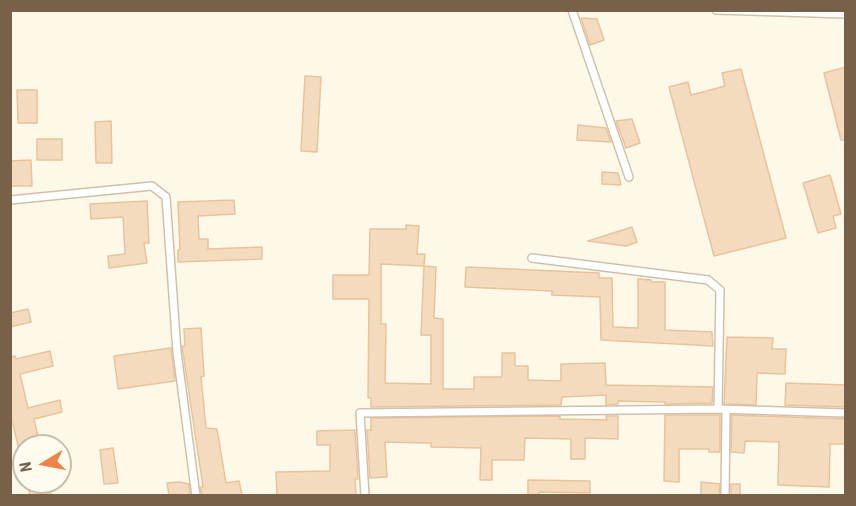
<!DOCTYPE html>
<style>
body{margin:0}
#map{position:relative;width:856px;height:506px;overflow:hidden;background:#fdf8e7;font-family:"Roboto Condensed",sans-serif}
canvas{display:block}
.frame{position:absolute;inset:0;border:12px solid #796149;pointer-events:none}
.north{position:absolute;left:12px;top:434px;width:60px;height:60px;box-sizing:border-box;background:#fffbee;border:2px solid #c9bdac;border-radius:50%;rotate:260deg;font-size:16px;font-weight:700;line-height:24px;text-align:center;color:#796149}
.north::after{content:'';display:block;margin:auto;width:21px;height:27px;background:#ed8346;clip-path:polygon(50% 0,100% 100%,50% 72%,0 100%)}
</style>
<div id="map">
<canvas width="856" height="506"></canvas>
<div class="frame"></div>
<div class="north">N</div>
</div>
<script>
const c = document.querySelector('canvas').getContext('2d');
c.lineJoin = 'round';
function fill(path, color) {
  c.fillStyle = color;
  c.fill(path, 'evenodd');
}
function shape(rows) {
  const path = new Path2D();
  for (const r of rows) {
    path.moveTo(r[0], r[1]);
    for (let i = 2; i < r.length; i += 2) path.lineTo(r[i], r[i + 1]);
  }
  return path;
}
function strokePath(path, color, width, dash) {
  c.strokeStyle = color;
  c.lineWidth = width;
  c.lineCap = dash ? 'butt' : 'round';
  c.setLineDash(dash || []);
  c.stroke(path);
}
const building = shape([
 [581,18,597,19,604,40,590,45,581,18],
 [846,67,846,140,841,140,824,73,846,67],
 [741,69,786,238,714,256,669,87,688,82,691,95,718,88,725,86,722,73,741,69],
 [305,76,321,77,317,152,301,151,305,76],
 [17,90,37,90,37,123,18,123,17,90],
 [632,119,640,143,626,148,616,121,632,119],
 [111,121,112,163,96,163,95,122,111,121],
 [578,125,606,128,611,142,577,140,578,125],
 [37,139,62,139,62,160,37,160,37,139],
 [31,160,32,186,10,186,10,161,31,160],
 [602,172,618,173,621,185,602,184,602,172],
 [830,175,841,214,833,216,836,228,818,233,803,183,830,175],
 [234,200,235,214,198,216,199,239,208,239,208,249,262,247,262,259,178,262,178,250,180,250,178,202,234,200],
 [147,201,149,243,144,243,147,263,109,268,108,256,125,254,123,217,91,219,90,204,147,201],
 [406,225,419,226,417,254,425,254,424,266,436,267,434,318,443,319,443,389,474,389,474,377,502,377,502,353,515,353,515,366,528,366,528,380,561,381,561,364,605,363,606,385,713,387,712,403,665,404,665,402,618,401,618,404,606,405,606,395,562,397,561,405,371,407,371,398,368,398,369,299,333,299,333,275,369,275,370,229,406,229,406,225],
 [381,264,424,266,421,335,431,335,431,384,385,383,386,324,381,324,381,264],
 [632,227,637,242,626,246,588,241,632,227],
 [466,267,599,273,599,278,612,278,613,327,638,328,638,279,651,280,651,282,665,282,665,330,712,332,713,346,601,340,600,297,552,295,552,291,465,287,466,267],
 [28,309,31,322,10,327,10,313,28,309],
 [201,328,204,376,201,377,206,428,217,429,226,483,239,481,242,495,202,495,200,487,203,487,182,346,185,346,184,329,201,328],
 [727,337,773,338,772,349,786,349,785,374,757,373,756,405,724,404,727,337],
 [171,348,175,381,118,389,114,356,171,348],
 [50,351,53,366,20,374,28,408,60,400,62,412,34,419,40,446,18,446,13,424,10,424,10,357,15,356,16,359,50,351],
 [786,383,846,385,846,407,785,405,786,383],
 [665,415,720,415,720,452,709,452,709,449,679,449,679,482,664,481,665,415],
 [732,415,846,419,846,444,830,444,829,487,778,485,779,442,745,441,744,453,731,452,732,415],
 [560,416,560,419,607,420,606,416,618,416,618,439,585,438,585,459,571,459,571,439,525,438,524,460,492,460,492,480,480,480,481,448,431,447,431,443,385,442,387,477,370,478,367,430,371,430,371,418,560,416],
 [355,430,358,479,355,479,356,495,277,495,276,472,330,471,330,445,317,445,317,431,355,430],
 [113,448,118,483,104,484,100,450,113,448],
 [528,480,590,481,590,493,539,492,539,495,528,495,528,480],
 [27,482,48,482,51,495,30,495,27,482],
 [180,482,189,484,190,495,169,495,167,483,180,482],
 [701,482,720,484,719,495,701,495,701,482],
 [731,484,740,484,740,495,731,495,731,484]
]);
fill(building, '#f4dbbd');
strokePath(building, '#e8c49c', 1.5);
const service = shape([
 [572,10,629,177],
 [716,10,846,14],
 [10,200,152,186,166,197,177,352,196,496],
 [532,258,708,280,720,290,718,409],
 [365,496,360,413,718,409,846,413],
 [725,496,726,410]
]);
strokePath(service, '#d0c1ab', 10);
strokePath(service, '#fff', 7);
</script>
